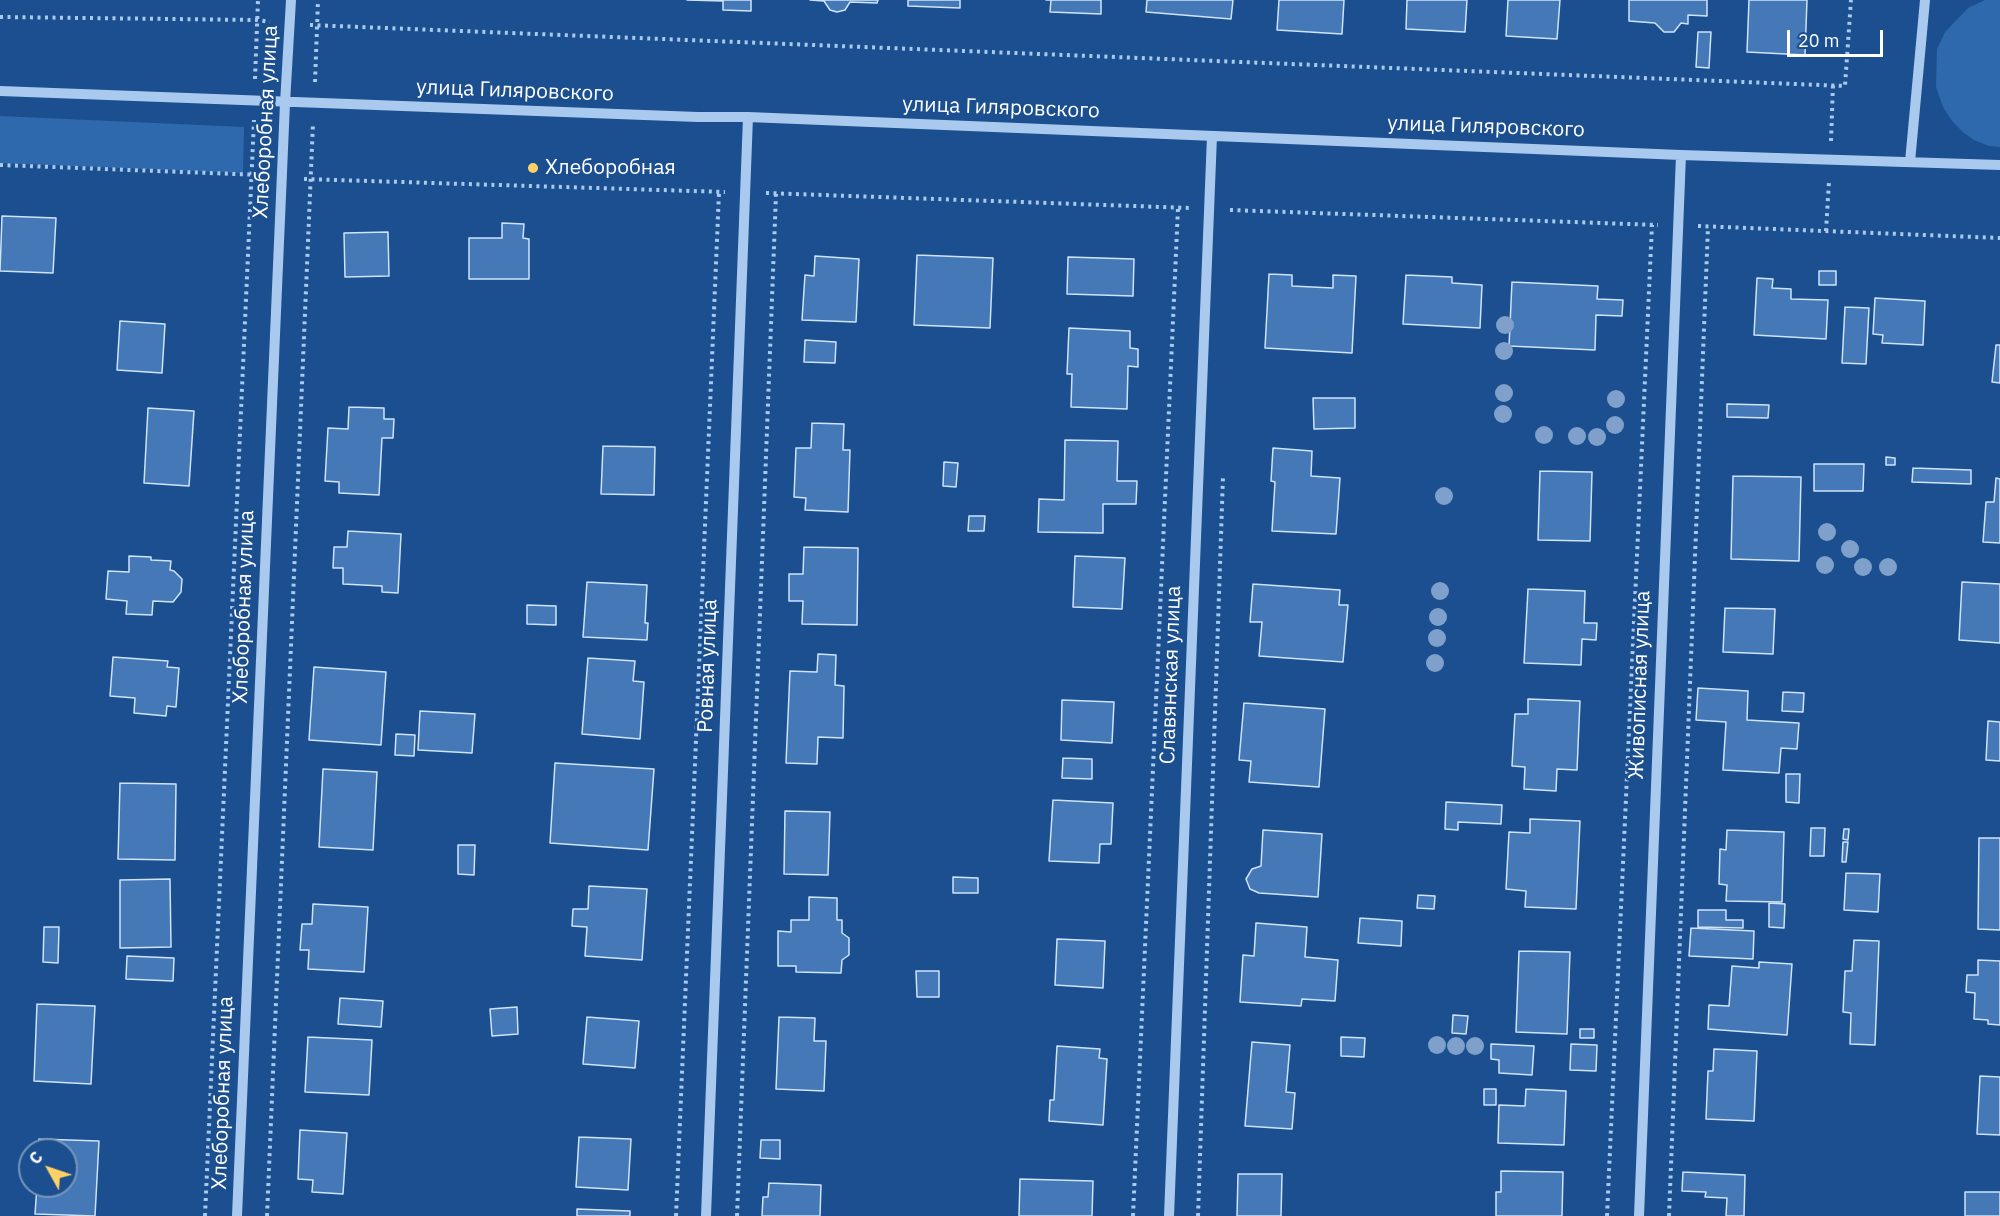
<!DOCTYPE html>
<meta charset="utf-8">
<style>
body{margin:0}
#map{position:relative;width:2000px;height:1216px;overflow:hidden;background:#1b4f8f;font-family:"IBM Plex Sans",sans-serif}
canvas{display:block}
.north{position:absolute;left:18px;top:1138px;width:60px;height:60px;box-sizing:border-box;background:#1b4f8f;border:2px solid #7695bc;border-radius:50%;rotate:310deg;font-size:16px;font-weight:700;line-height:24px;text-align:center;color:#fff}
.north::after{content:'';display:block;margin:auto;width:21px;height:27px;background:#ffd166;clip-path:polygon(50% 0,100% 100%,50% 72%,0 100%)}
.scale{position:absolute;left:1787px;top:30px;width:96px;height:27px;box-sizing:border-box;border:3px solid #fff;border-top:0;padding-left:8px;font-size:18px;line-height:21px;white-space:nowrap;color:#fff;-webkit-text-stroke:4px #1b4f8f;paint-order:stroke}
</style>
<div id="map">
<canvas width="2000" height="1216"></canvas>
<div class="north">С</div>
<div class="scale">20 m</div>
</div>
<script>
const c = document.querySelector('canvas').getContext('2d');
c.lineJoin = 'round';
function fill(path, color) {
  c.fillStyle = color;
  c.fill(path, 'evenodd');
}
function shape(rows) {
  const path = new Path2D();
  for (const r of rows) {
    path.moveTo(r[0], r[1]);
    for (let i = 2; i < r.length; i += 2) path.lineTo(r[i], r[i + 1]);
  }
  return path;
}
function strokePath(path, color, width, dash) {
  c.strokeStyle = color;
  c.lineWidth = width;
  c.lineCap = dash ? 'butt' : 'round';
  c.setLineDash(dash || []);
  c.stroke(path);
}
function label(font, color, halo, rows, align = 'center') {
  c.font = font + ' "IBM Plex Sans",sans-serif';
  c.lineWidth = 5;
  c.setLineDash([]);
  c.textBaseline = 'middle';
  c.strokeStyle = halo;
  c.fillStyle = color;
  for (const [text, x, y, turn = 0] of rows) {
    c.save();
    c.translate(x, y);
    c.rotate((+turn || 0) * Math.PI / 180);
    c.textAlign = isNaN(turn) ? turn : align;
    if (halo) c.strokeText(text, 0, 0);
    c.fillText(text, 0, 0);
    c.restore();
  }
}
fill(shape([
 [1985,0,2000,0,2000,147,1989,146,1974,140,1964,133,1952,121,1943,107,1936,87,1937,49,1945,32,1968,8],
 [0,116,244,127,243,173,0,163]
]), '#2e69ad');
const building = shape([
 [687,0,751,0,751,11,723,10,723,1,687,0],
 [810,0,878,0,877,3,850,2,845,10,837,12,830,10,824,1,810,0],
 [908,0,960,0,960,8,908,6,908,0],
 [1046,0,1101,0,1101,14,1050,12,1051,0,1046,0],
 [1147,0,1233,0,1231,19,1146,12,1147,0],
 [1279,0,1344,0,1342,34,1277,30,1279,0],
 [1407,0,1467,0,1465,32,1406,29,1407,0],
 [1508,0,1560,0,1557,39,1506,36,1508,0],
 [1629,0,1707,0,1707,16,1688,15,1688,24,1681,23,1674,32,1664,32,1655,23,1629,21,1629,0],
 [1749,0,1807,0,1805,55,1747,52,1749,0],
 [1698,32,1711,32,1709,68,1696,67,1698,32],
 [2,216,56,218,53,273,0,271,2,216],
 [502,223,524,224,523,238,529,239,529,279,469,279,469,238,502,238,502,223],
 [388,232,389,276,345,277,344,233,388,232],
 [917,255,993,258,990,328,914,325,917,255],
 [815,256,859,259,856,322,802,320,805,275,814,276,815,256],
 [1068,257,1134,259,1133,296,1067,294,1068,257],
 [1819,271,1836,271,1836,285,1819,285,1819,271],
 [1269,274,1292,275,1292,286,1333,288,1333,275,1356,276,1352,353,1265,348,1269,274],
 [1406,275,1452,277,1452,283,1482,285,1480,328,1403,324,1406,275],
 [1757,278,1773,279,1772,288,1791,289,1791,299,1828,300,1826,339,1754,335,1757,278],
 [1512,282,1598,286,1597,299,1623,300,1622,316,1596,315,1595,350,1509,346,1512,282],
 [1875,298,1925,301,1923,345,1882,343,1883,335,1873,334,1875,298],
 [1845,307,1869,308,1866,364,1842,363,1845,307],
 [120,321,165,324,162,373,117,370,120,321],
 [1069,328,1130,331,1130,348,1138,349,1138,367,1128,366,1127,409,1071,407,1072,374,1067,374,1069,328],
 [805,340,836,342,835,363,804,362,805,340],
 [1996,345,2000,345,2000,383,1992,382,1996,345],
 [1313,398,1355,398,1355,428,1314,429,1313,398],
 [1727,404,1769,405,1768,418,1727,417,1727,404],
 [349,407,384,408,384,419,394,419,393,438,382,438,379,495,339,493,339,482,325,481,328,428,348,429,349,407],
 [148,408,194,411,189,486,144,483,148,408],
 [812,423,844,424,843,450,850,450,848,512,805,510,806,498,794,497,796,448,811,448,812,423],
 [1065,440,1118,441,1117,481,1137,481,1136,504,1103,504,1103,533,1038,532,1039,499,1064,500,1065,440],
 [603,446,655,447,654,495,601,494,603,446],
 [1273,448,1312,451,1311,476,1340,478,1336,534,1272,531,1275,482,1271,481,1273,448],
 [1886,457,1895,458,1895,465,1886,465,1886,457],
 [944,462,958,463,956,487,943,486,944,462],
 [1814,464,1864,464,1863,491,1814,491,1814,464],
 [1913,468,1971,470,1971,484,1912,482,1913,468],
 [1540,471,1592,472,1590,541,1538,540,1540,471],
 [1733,476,1801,477,1799,561,1731,559,1733,476],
 [1996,478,2000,479,2000,543,1983,542,1986,502,1994,502,1996,478],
 [969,516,985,516,984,531,968,531,969,516],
 [348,531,401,534,398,593,382,592,382,586,343,584,343,568,333,568,334,547,347,547,348,531],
 [804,547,858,548,857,625,802,624,803,601,789,601,789,574,803,574,804,547],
 [129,556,151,557,151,560,171,561,170,570,174,571,182,579,181,592,173,602,153,601,152,615,126,614,127,601,106,599,108,571,129,572,129,556],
 [1075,556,1125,558,1122,609,1073,607,1075,556],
 [587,582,647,585,645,623,648,623,647,640,583,637,587,582],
 [1962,582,2000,584,2000,643,1959,640,1962,582],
 [1253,584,1340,590,1339,605,1348,605,1343,662,1259,656,1262,622,1250,622,1253,584],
 [1528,589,1585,591,1584,623,1597,623,1596,640,1582,639,1581,665,1524,663,1528,589],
 [527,605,556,606,556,625,527,624,527,605],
 [1725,608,1775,609,1773,654,1723,652,1725,608],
 [818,654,836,655,835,685,844,686,843,738,818,737,817,764,786,763,790,671,817,672,818,654],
 [113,657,168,661,167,667,179,668,176,707,167,706,166,716,134,713,135,698,110,696,113,657],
 [588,658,635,661,633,681,644,682,640,739,582,734,588,658],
 [314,667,386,672,381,745,309,740,314,667],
 [1698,688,1748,691,1747,720,1799,723,1797,749,1781,748,1779,773,1723,770,1726,722,1696,720,1698,688],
 [1783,692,1804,693,1803,712,1782,711,1783,692],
 [1528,699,1580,701,1577,770,1557,769,1556,791,1524,789,1525,767,1512,766,1515,714,1528,714,1528,699],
 [1062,700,1114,702,1112,743,1061,740,1062,700],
 [1244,703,1325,709,1319,787,1249,782,1251,761,1239,760,1244,703],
 [420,711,475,714,472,753,418,750,420,711],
 [1988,721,2000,722,2000,761,1986,760,1988,721],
 [396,734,415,735,414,756,395,755,396,734],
 [1063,758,1092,759,1092,779,1062,778,1063,758],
 [555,763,654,769,648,850,550,843,555,763],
 [323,769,377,772,373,850,319,847,323,769],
 [1786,774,1800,774,1799,803,1786,802,1786,774],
 [120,783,176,784,175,860,118,859,120,783],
 [1053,800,1113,803,1111,844,1100,844,1099,863,1049,861,1053,800],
 [1446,802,1502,805,1501,824,1458,822,1458,830,1445,829,1446,802],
 [785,811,830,812,828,875,784,874,785,811],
 [1530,819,1580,821,1576,909,1525,907,1526,891,1506,889,1509,832,1530,833,1530,819],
 [1811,828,1825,828,1824,856,1810,856,1811,828],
 [1844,829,1849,829,1848,840,1843,839,1844,829],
 [1263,830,1322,834,1318,897,1259,893,1250,889,1246,879,1252,869,1261,866,1263,830],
 [1727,830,1784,832,1782,902,1726,901,1727,885,1719,884,1720,849,1726,850,1727,830],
 [1979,838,2000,838,2000,930,1978,929,1979,838],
 [1843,842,1848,842,1846,862,1842,862,1843,842],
 [458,845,475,845,474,875,458,874,458,845],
 [1846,873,1880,874,1878,912,1844,910,1846,873],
 [953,877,978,878,978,893,953,893,953,877],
 [170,879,171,947,120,948,120,880,170,879],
 [589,886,647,889,642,960,585,956,587,927,572,926,573,909,588,909,589,886],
 [1418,895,1435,896,1434,909,1417,908,1418,895],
 [809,897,837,898,837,920,842,920,842,933,849,938,849,955,842,960,841,973,796,972,796,966,778,966,778,931,791,932,791,920,809,920,809,897],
 [1769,903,1785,904,1784,928,1769,927,1769,903],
 [313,904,368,907,364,972,308,969,309,950,300,950,302,924,312,924,313,904],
 [1698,910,1726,910,1726,920,1743,920,1743,928,1698,927,1698,910],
 [1360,918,1402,921,1401,946,1358,943,1360,918],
 [1256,923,1307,927,1305,957,1338,960,1335,1001,1302,999,1301,1006,1240,1002,1243,955,1254,956,1256,923],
 [44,927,59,927,58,963,43,962,44,927],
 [1691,928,1754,931,1753,959,1689,956,1691,928],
 [1057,939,1105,941,1103,988,1055,985,1057,939],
 [1854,940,1879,941,1875,1045,1850,1044,1851,1013,1843,1012,1845,971,1852,971,1854,940],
 [1519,951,1570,952,1567,1034,1516,1032,1519,951],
 [127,956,174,958,173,981,126,979,127,956],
 [1978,960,2000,961,2000,1025,1988,1024,1988,1020,1974,1019,1975,993,1966,992,1967,975,1978,975,1978,960],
 [1759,962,1792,964,1787,1035,1708,1029,1709,1005,1729,1006,1732,966,1759,968,1759,962],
 [916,971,939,971,939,997,917,997,916,971],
 [340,998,383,1001,381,1027,338,1024,340,998],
 [37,1004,95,1006,91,1084,34,1081,37,1004],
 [517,1007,518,1034,492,1036,490,1009,517,1007],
 [1453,1015,1468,1016,1466,1034,1452,1033,1453,1015],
 [587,1017,639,1021,635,1068,583,1064,587,1017],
 [779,1017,815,1018,814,1041,826,1041,824,1091,776,1089,779,1017],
 [1580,1029,1594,1029,1594,1038,1580,1038,1580,1029],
 [308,1037,372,1040,369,1095,305,1092,308,1037],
 [1341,1037,1365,1038,1364,1057,1341,1056,1341,1037],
 [1252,1042,1290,1045,1286,1092,1295,1093,1292,1129,1245,1126,1252,1042],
 [1491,1044,1534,1046,1532,1075,1499,1073,1499,1060,1491,1059,1491,1044],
 [1571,1044,1597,1045,1596,1071,1570,1070,1571,1044],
 [1057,1046,1100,1049,1099,1058,1107,1059,1103,1125,1049,1121,1050,1100,1054,1100,1057,1046],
 [1714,1049,1757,1051,1754,1121,1706,1119,1708,1071,1713,1071,1714,1049],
 [1980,1076,2000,1077,2000,1135,1977,1134,1980,1076],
 [1484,1089,1496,1089,1496,1105,1484,1105,1484,1089],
 [1526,1089,1566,1091,1564,1145,1498,1143,1499,1105,1525,1106,1526,1089],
 [300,1130,347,1133,343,1194,312,1192,313,1180,298,1179,300,1130],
 [579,1137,631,1139,628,1190,576,1187,579,1137],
 [39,1139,99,1141,95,1216,35,1214,37,1186,66,1186,66,1150,38,1150,39,1139],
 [761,1140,780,1140,780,1159,760,1158,761,1140],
 [1501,1171,1563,1172,1562,1216,1496,1216,1496,1192,1501,1192,1501,1171],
 [1683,1172,1745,1175,1744,1216,1726,1216,1727,1198,1705,1197,1706,1192,1682,1191,1683,1172],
 [1238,1174,1282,1174,1281,1216,1237,1216,1238,1174],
 [1020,1179,1093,1181,1092,1216,1019,1216,1020,1179],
 [769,1183,821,1185,820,1216,762,1216,763,1197,768,1197,769,1183],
 [1965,1192,2000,1192,2000,1216,1965,1216,1965,1192],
 [577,1209,630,1211,630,1216,577,1216,577,1209]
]);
fill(building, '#4478b7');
strokePath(building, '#cfe3fa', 1.5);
strokePath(shape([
 [0,17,257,20,270,22],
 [310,25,1845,86,1851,0],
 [255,79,258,0],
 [315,82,318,0],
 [1831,141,1833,85],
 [0,165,261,175],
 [304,179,725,192],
 [766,193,1190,208],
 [1230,210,1658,225],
 [1698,226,2000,238],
 [1826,231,1829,181],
 [205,1216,254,120],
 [267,1216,313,123],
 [676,1216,719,192],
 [737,1216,776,194],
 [1133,1216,1178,208],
 [1198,1216,1223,476],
 [1607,1216,1652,225],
 [1669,1216,1708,227]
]), '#a9c9ee', 4, [3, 4.5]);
strokePath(shape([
 [0,91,698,117,748,117,1681,155,2000,165],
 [1910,162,1925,0],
 [237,1216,285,103,291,0],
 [706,1216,748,117],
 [1169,1216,1212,136],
 [1639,1216,1681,155]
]), '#a9c9ee', 10);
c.fillStyle = '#7ea0ca';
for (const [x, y] of [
 [1505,325],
 [1504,351],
 [1504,393],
 [1616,399],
 [1503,414],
 [1615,425],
 [1544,435],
 [1577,436],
 [1597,437],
 [1444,496],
 [1827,532],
 [1850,549],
 [1825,565],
 [1863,567],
 [1888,567],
 [1440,591],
 [1438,617],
 [1437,638],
 [1435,663],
 [1437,1045],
 [1456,1046],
 [1475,1046]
]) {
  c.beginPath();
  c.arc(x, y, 9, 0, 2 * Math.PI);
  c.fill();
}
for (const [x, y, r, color] of [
 [533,168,6,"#ffd166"]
]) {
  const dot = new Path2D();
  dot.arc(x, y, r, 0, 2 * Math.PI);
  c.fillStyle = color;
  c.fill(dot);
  strokePath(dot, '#1b4f8f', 2);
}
label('21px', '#fff', '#1b4f8f', [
 ["улица Гиляровского",515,91,2],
 ["улица Гиляровского",1001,108,2],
 ["Хлеборобная улица",266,122,-87],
 ["улица Гиляровского",1486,127,2],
 ["Хлеборобная улица",244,607,-88],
 ["Ровная улица",708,666,-88],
 ["Славянская улица",1171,675,-88],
 ["Живописная улица",1640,685,-88],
 ["Хлеборобная улица",223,1093,-88]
]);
label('21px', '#fff', '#1b4f8f', [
 ["Хлеборобная",545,168]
], 'left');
</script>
